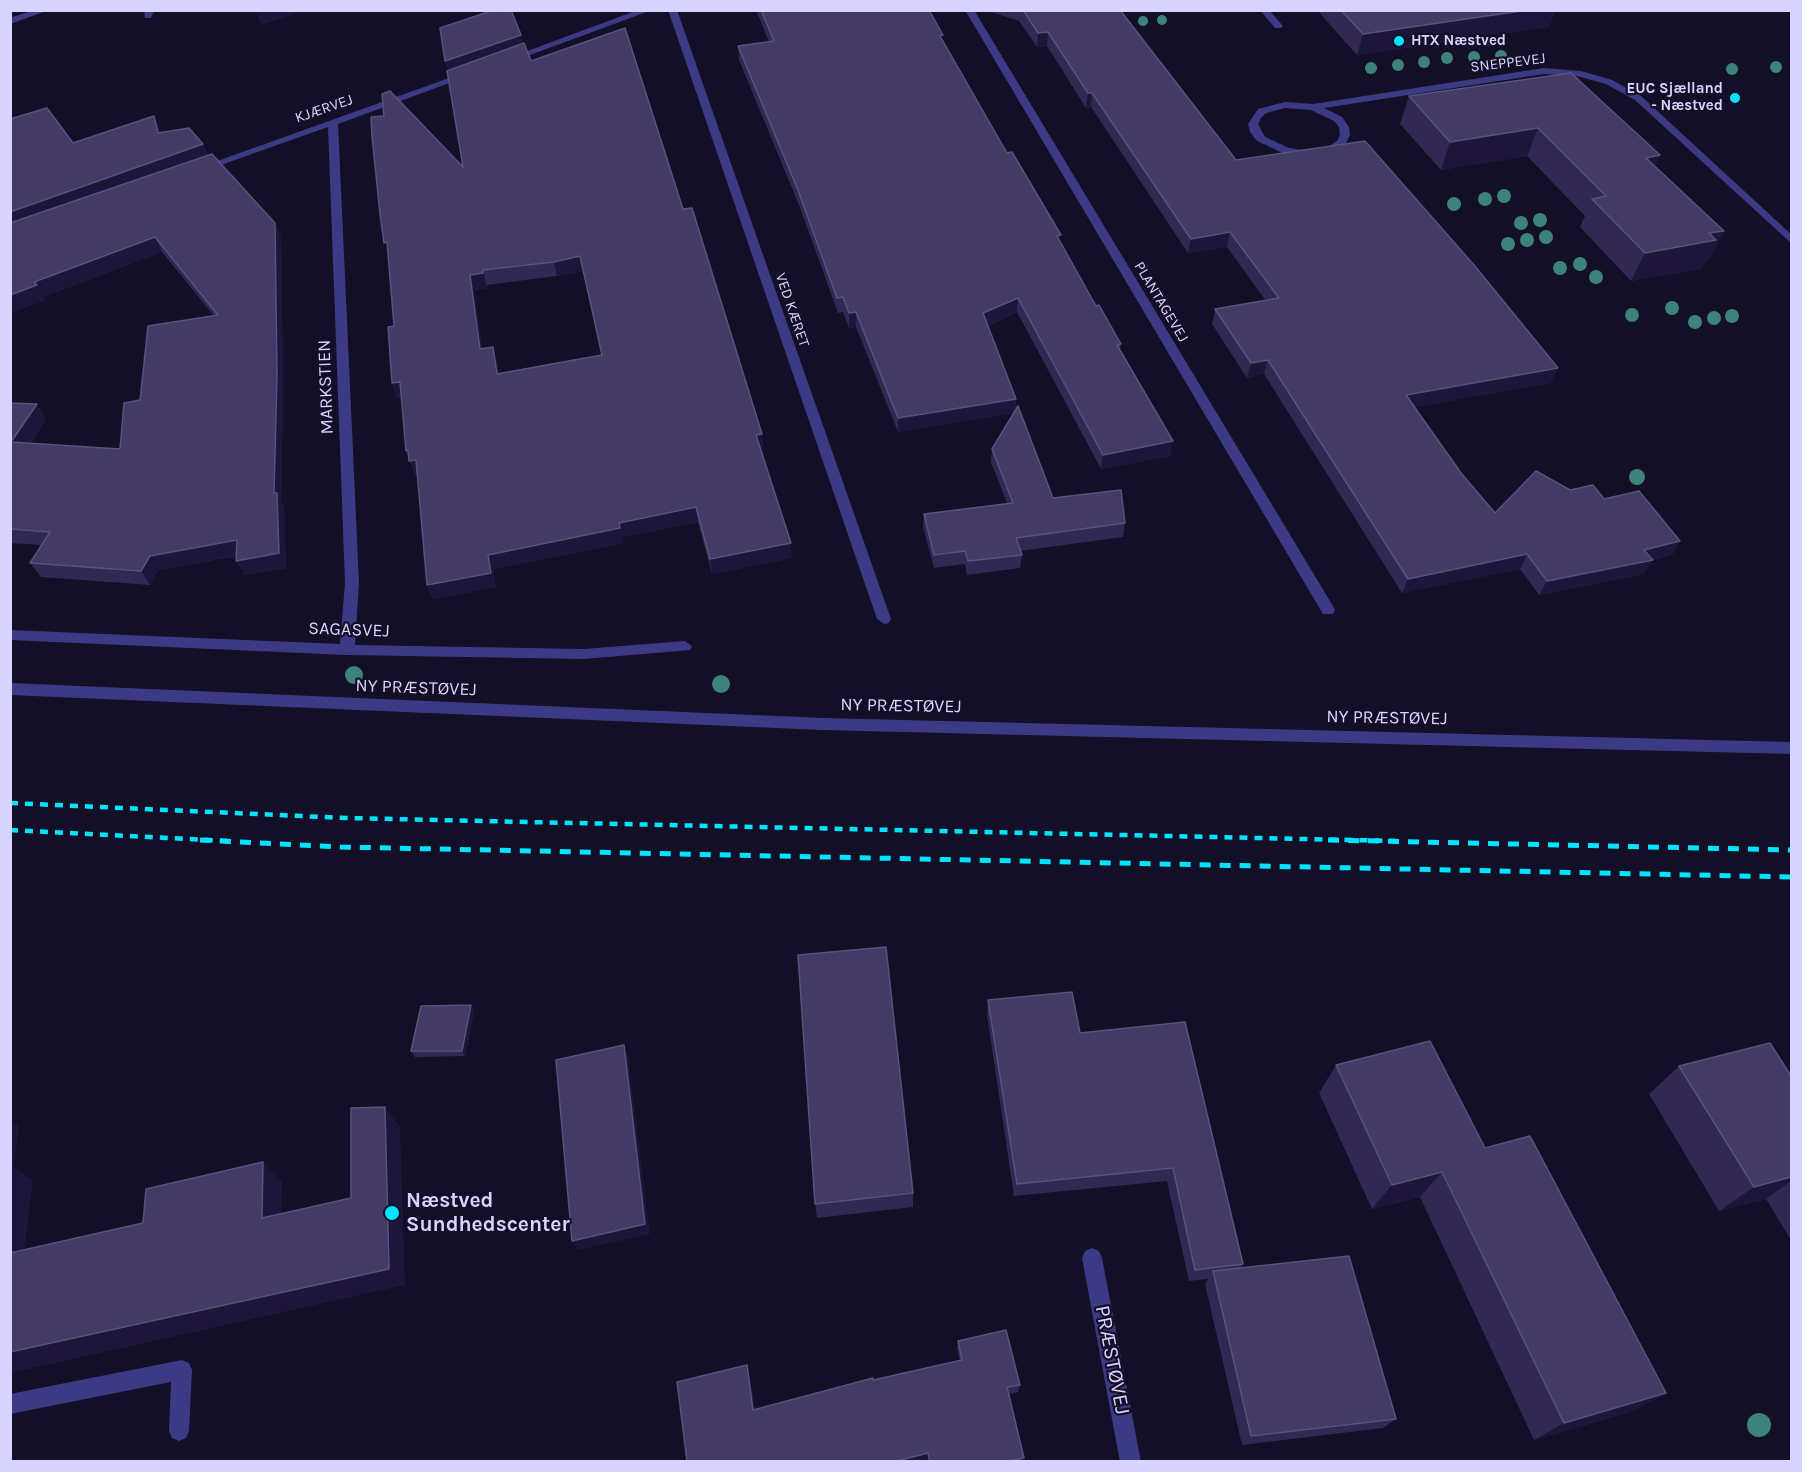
<!DOCTYPE html>
<meta charset="utf-8">
<style>
body{margin:0}
#map{position:relative;width:1802px;height:1472px;overflow:hidden;background:#130f26;font-family:Karla,sans-serif}
canvas{display:block}
.frame{position:absolute;inset:0;border:12px solid #d9d4ff;pointer-events:none}
</style>
<div id="map">
<canvas width="1802" height="1472"></canvas>
<div class="frame"></div>
</div>
<script>
const c = document.querySelector('canvas').getContext('2d');
c.lineJoin = 'round';
function shape(rows) {
  const path = new Path2D();
  for (const r of rows) {
    path.moveTo(r[0], r[1]);
    for (let i = 2; i < r.length; i += 2) path.lineTo(r[i], r[i + 1]);
  }
  return path;
}
function fill(path, color) {
  c.fillStyle = color;
  c.fill(path, 'evenodd');
}
function strokePath(path, color, width, dash) {
  c.strokeStyle = color;
  c.lineWidth = width;
  c.lineCap = dash ? 'butt' : 'round';
  c.setLineDash(dash || []);
  c.stroke(path);
}
function label(font, color, halo, rows, align = 'center') {
  c.font = font + ' Karla,sans-serif';
  c.lineWidth = 4.5;
  c.setLineDash([]);
  c.textBaseline = 'middle';
  c.strokeStyle = halo;
  c.fillStyle = color;
  for (const [text, x, y, turn = 0] of rows) {
    c.save();
    c.translate(x, y);
    c.rotate((+turn || 0) * Math.PI / 180);
    c.textAlign = isNaN(turn) ? turn : align;
    if (halo) c.strokeText(text, 0, 0);
    c.fillText(text, 0, 0);
    c.restore();
  }
}
fill(shape([
 [34,10,49,10,10,24,10,18,34,10],
 [144,10,154,10,151,18,145,18,144,10],
 [638,10,652,10,511,62,503,60,638,10],
 [668,10,677,10,891,619,889,623,884,624,877,619,668,10],
 [965,10,974,10,1333,606,1335,610,1333,614,1323,614,965,10],
 [1260,10,1269,10,1283,26,1281,28,1275,28,1260,10],
 [1544,68,1581,71,1612,80,1641,96,1792,235,1792,244,1635,100,1606,84,1577,76,1544,74,1324,108,1342,117,1349,127,1350,135,1345,145,1335,151,1318,155,1302,156,1283,153,1257,141,1250,132,1248,124,1258,109,1285,102,1313,104,1544,68],
 [1285,108,1311,110,1334,121,1339,127,1340,135,1337,141,1328,147,1302,150,1289,148,1265,137,1258,124,1261,118,1266,113,1285,108],
 [463,73,471,75,338,124,359,583,355,645,584,649,685,641,692,646,690,650,584,659,347,655,10,640,10,630,340,644,345,583,328,127,204,171,195,169,463,73],
 [10,683,823,718,1792,742,1792,754,823,730,10,695,10,683],
 [1092,1248,1099,1251,1102,1258,1141,1462,1120,1462,1082,1258,1085,1251,1092,1248],
 [182,1360,189,1363,192,1370,189,1431,186,1438,179,1441,172,1438,169,1431,171,1382,10,1414,10,1394,182,1360]
]), '#3d3a85');
strokePath(shape([
 [10,803,346,818,1396,841],
 [10,830,229,841]
]), '#00e5ff', 4.5, [8, 7]);
strokePath(shape([
 [200,840,341,847,1792,877],
 [1328,840,1792,850]
]), '#00e5ff', 5, [11, 9]);
c.fillStyle = '#3d827b';
for (const [x, y, r] of [
 [1162,20,5],
 [1143,21,5],
 [1501,56,6],
 [1474,57,6],
 [1447,58,6],
 [1424,62,6],
 [1398,65,6],
 [1776,67,6],
 [1371,68,6],
 [1732,69,6],
 [1504,196,7],
 [1485,199,7],
 [1454,204,7],
 [1540,220,7],
 [1521,223,7],
 [1546,237,7],
 [1527,240,7],
 [1508,244,7],
 [1580,264,7],
 [1560,268,7],
 [1596,277,7],
 [1672,308,7],
 [1632,315,7],
 [1732,316,7],
 [1714,318,7],
 [1695,322,7],
 [1637,477,8],
 [354,675,9],
 [721,684,9],
 [1759,1425,12]
]) {
  c.beginPath();
  c.arc(x, y, r, 0, 2 * Math.PI);
  c.fill();
}
fill(shape([
 [756,10,929,10,943,42,1007,153,1060,241,1096,306,1121,344,1120,351,1170,456,1101,469,1017,312,988,326,1016,399,1015,412,1053,498,1125,523,1123,537,1020,551,1022,555,1020,568,967,575,965,564,934,568,923,527,924,514,1007,503,991,462,992,449,1014,413,898,432,856,327,849,328,843,312,838,313,799,205,739,60,738,46,769,42],
 [985,10,1120,10,1236,160,1551,383,1414,407,1461,473,1495,513,1570,490,1604,499,1680,541,1672,555,1653,560,1644,574,1539,595,1520,569,1402,593,1264,374,1247,378,1212,324,1215,309,1266,301,1227,247,1188,253,1091,107,1086,108,1047,46,1037,47,1019,21],
 [1317,10,1555,10,1549,27,1357,55],
 [523,44,531,61,683,209,762,434,763,449,761,449,792,558,712,574,698,522,622,537,624,543,493,569,496,587,433,599,427,585,417,475,415,475,406,451,402,397,397,398,392,383,394,326,463,167],
 [583,271,602,355,499,373,497,362,493,347,482,349,474,290,487,288,487,285,557,276],
 [1409,96,1660,155,1655,166,1724,231,1709,259,1706,260,1701,269,1631,281,1580,227,1585,216,1527,156,1441,170,1400,124],
 [154,116,161,132,203,144,208,155,275,223,281,238,283,391,281,503,284,508,286,568,244,575,236,556,158,570,150,585,41,577,30,563,42,545,10,543,10,403,37,404,46,419,30,444,120,449,140,400,214,316,162,252,43,297,45,300,10,313,73,143],
 [988,1000,1080,1033,1243,1264,1241,1268,1396,1419,1383,1428,1242,1445,1205,1284,1208,1279,1189,1281,1167,1181,1014,1196,987,1015],
 [474,1012,465,1056,415,1057,411,1051],
 [1336,1065,1485,1148,1666,1393,1633,1411,1534,1440,1420,1197,1372,1209,1319,1093],
 [1679,1066,1791,1076,1791,1240,1766,1199,1719,1211,1649,1094],
 [913,1193,913,1207,817,1218,815,1204],
 [958,1341,1020,1385,1018,1392,1009,1394,1023,1461,928,1461,928,1459,687,1461,747,1365,749,1373,755,1410,873,1380,960,1360,957,1349]
]), '#312854');
fill(shape([
 [262,10,308,10,261,25,256,12],
 [1528,10,1555,10,1549,27,1357,55,1363,34],
 [1048,32,1047,46,1037,47,1038,33],
 [521,35,524,48,449,74,445,61],
 [1088,93,1092,93,1091,107,1086,108],
 [154,116,161,130,165,147,158,133],
 [1538,128,1527,156,1441,170,1450,142],
 [203,144,210,159,10,229,10,212],
 [1660,155,1647,183,1646,158],
 [275,223,281,238,283,391,281,503,284,508,286,568,244,575,236,561],
 [1724,231,1709,259,1706,260,1701,269,1631,281,1645,253,1709,233],
 [1230,232,1227,247,1188,253,1191,239],
 [155,237,162,252,43,297,45,300,10,313,10,295,34,282],
 [580,256,583,271,557,276,554,262],
 [483,270,487,288,474,290,485,364,480,349,470,275],
 [1018,298,1017,312,983,328,983,313],
 [856,312,856,327,849,328,849,313],
 [493,347,497,362,501,388,497,374],
 [1268,360,1264,374,1247,378,1251,363],
 [1558,368,1551,383,1401,410,1406,395],
 [400,382,405,397,397,398,392,383],
 [1016,399,1014,413,898,432,898,418],
 [37,404,46,419,21,457,11,442],
 [762,434,763,449,758,450,756,435],
 [1173,441,1170,456,1101,469,1103,455],
 [408,450,416,460,421,474,415,475,406,451],
 [696,507,698,522,622,537,619,523],
 [620,528,624,543,493,569,496,587,433,599,427,585,488,555],
 [237,540,244,554,158,570,150,585,141,571,150,556],
 [1680,541,1672,555,1651,560,1653,560,1644,574,1539,595,1547,581,1644,550],
 [791,543,792,558,712,574,710,559],
 [1527,554,1520,569,1402,593,1408,579],
 [471,1005,474,1012,465,1056,462,1051],
 [624,1045,628,1057,650,1234,578,1250,572,1241],
 [385,1107,400,1127,405,1285,10,1373,10,1352,389,1269],
 [10,1120,19,1126,13,1166,33,1180,21,1274,10,1268],
 [263,1162,282,1181,281,1236,262,1218],
 [1442,1172,1420,1197,1372,1209,1392,1185],
 [1791,1177,1791,1181,1766,1199,1719,1211,1754,1187],
 [747,1365,749,1373,756,1417,753,1410],
 [1666,1393,1633,1411,1534,1440,1564,1423],
 [928,1453,928,1459,919,1461,897,1461],
 [1024,1458,1023,1461,1009,1461]
]), '#1d163a');
const building = shape([
 [494,10,511,10,521,35,445,61,440,28,494,10],
 [761,10,929,10,943,35,940,36,1007,153,1012,152,1061,235,1057,236,1096,306,1099,305,1121,344,1117,345,1173,441,1103,455,1018,298,983,313,1016,399,898,418,856,312,849,313,843,297,837,298,798,190,738,46,774,41,761,10],
 [1023,10,1120,10,1236,160,1365,141,1474,265,1558,368,1406,395,1461,473,1495,513,1536,471,1570,490,1593,485,1604,499,1639,491,1680,541,1644,550,1653,560,1547,581,1527,554,1408,579,1268,360,1251,363,1215,309,1279,298,1230,232,1191,239,1092,93,1088,93,1048,32,1038,33,1023,10],
 [1341,10,1528,10,1363,34,1341,10],
 [625,28,683,209,692,208,762,434,756,435,791,543,710,559,696,507,619,523,620,528,488,555,491,573,427,585,416,460,409,461,408,450,406,451,400,382,392,383,388,327,394,326,387,242,384,243,380,214,372,136,371,117,384,116,382,94,390,91,463,167,447,71,524,43,531,61,625,28],
 [580,256,602,355,497,374,493,347,480,349,470,275,483,273,483,270,554,262,580,256],
 [1571,73,1660,155,1646,158,1724,231,1709,233,1716,240,1645,253,1592,199,1606,196,1538,128,1450,142,1409,96,1571,73],
 [47,108,73,143,154,116,158,133,189,128,203,144,10,212,10,119,47,108],
 [212,154,275,223,277,376,274,493,277,493,279,553,236,561,237,540,150,556,141,571,30,563,50,532,10,529,10,403,37,404,11,442,120,449,124,403,140,400,148,326,218,315,155,237,34,282,37,285,10,295,10,223,212,154],
 [1018,406,1053,498,1121,490,1125,523,1016,538,1022,555,968,561,965,551,934,555,924,514,1013,503,992,449,1018,406],
 [886,947,913,1193,815,1204,798,955,886,947],
 [1072,992,1080,1033,1185,1022,1243,1264,1195,1270,1173,1168,1017,1184,988,1000,1072,992],
 [471,1005,462,1051,411,1051,421,1006,471,1005],
 [1430,1041,1485,1148,1530,1136,1666,1393,1564,1423,1442,1172,1392,1185,1336,1065,1430,1041],
 [1770,1043,1791,1076,1791,1177,1754,1187,1679,1066,1770,1043],
 [624,1045,645,1224,572,1241,556,1060,624,1045],
 [385,1107,389,1269,10,1352,10,1253,143,1223,146,1189,263,1162,262,1218,351,1198,351,1108,385,1107],
 [1349,1256,1396,1419,1251,1436,1213,1271,1349,1256],
 [1006,1330,1020,1385,1007,1387,1024,1458,1009,1461,930,1461,928,1453,897,1461,687,1461,677,1382,747,1365,753,1410,873,1378,873,1380,962,1360,958,1341,1006,1330]
]);
fill(building, '#433a66');
strokePath(building, '#5a527e', 1.5);
for (const [x, y, r, color] of [
 [1399,41,6,"#00e5ff"],
 [1735,98,6,"#00e5ff"],
 [392,1213,8,"#00e5ff"]
]) {
  const dot = new Path2D();
  dot.arc(x, y, r, 0, 2 * Math.PI);
  c.fillStyle = color;
  c.fill(dot);
  strokePath(dot, '#130f26', 2);
}
label('bold 15px', '#d9d4ff', '#130f26', [
 ["HTX Næstved",1411,41],
 ["EUC Sjælland",1723,89,"right"],
 ["- Næstved",1723,106,"right"]
], 'left');
label('15px', '#d9d4ff', '#130f26', [
 ["SNEPPEVEJ",1508,63,-7],
 ["KJÆRVEJ",324,109,-19],
 ["PLANTAGEVEJ",1161,302,59],
 ["VED KÆRET",792,310,71]
]);
label('18px', '#d9d4ff', '#130f26', [
 ["MARKSTIEN",326,387,-92],
 ["SAGASVEJ",349,630,2],
 ["NY PRÆSTØVEJ",416,688,2],
 ["NY PRÆSTØVEJ",901,706,1],
 ["NY PRÆSTØVEJ",1387,718,1]
]);
label('bold 21px', '#d9d4ff', '#130f26', [
 ["Næstved",406,1201],
 ["Sundhedscenter",406,1225]
], 'left');
label('21px', '#d9d4ff', '#130f26', [
 ["PRÆSTØVEJ",1112,1360,79]
]);
</script>
